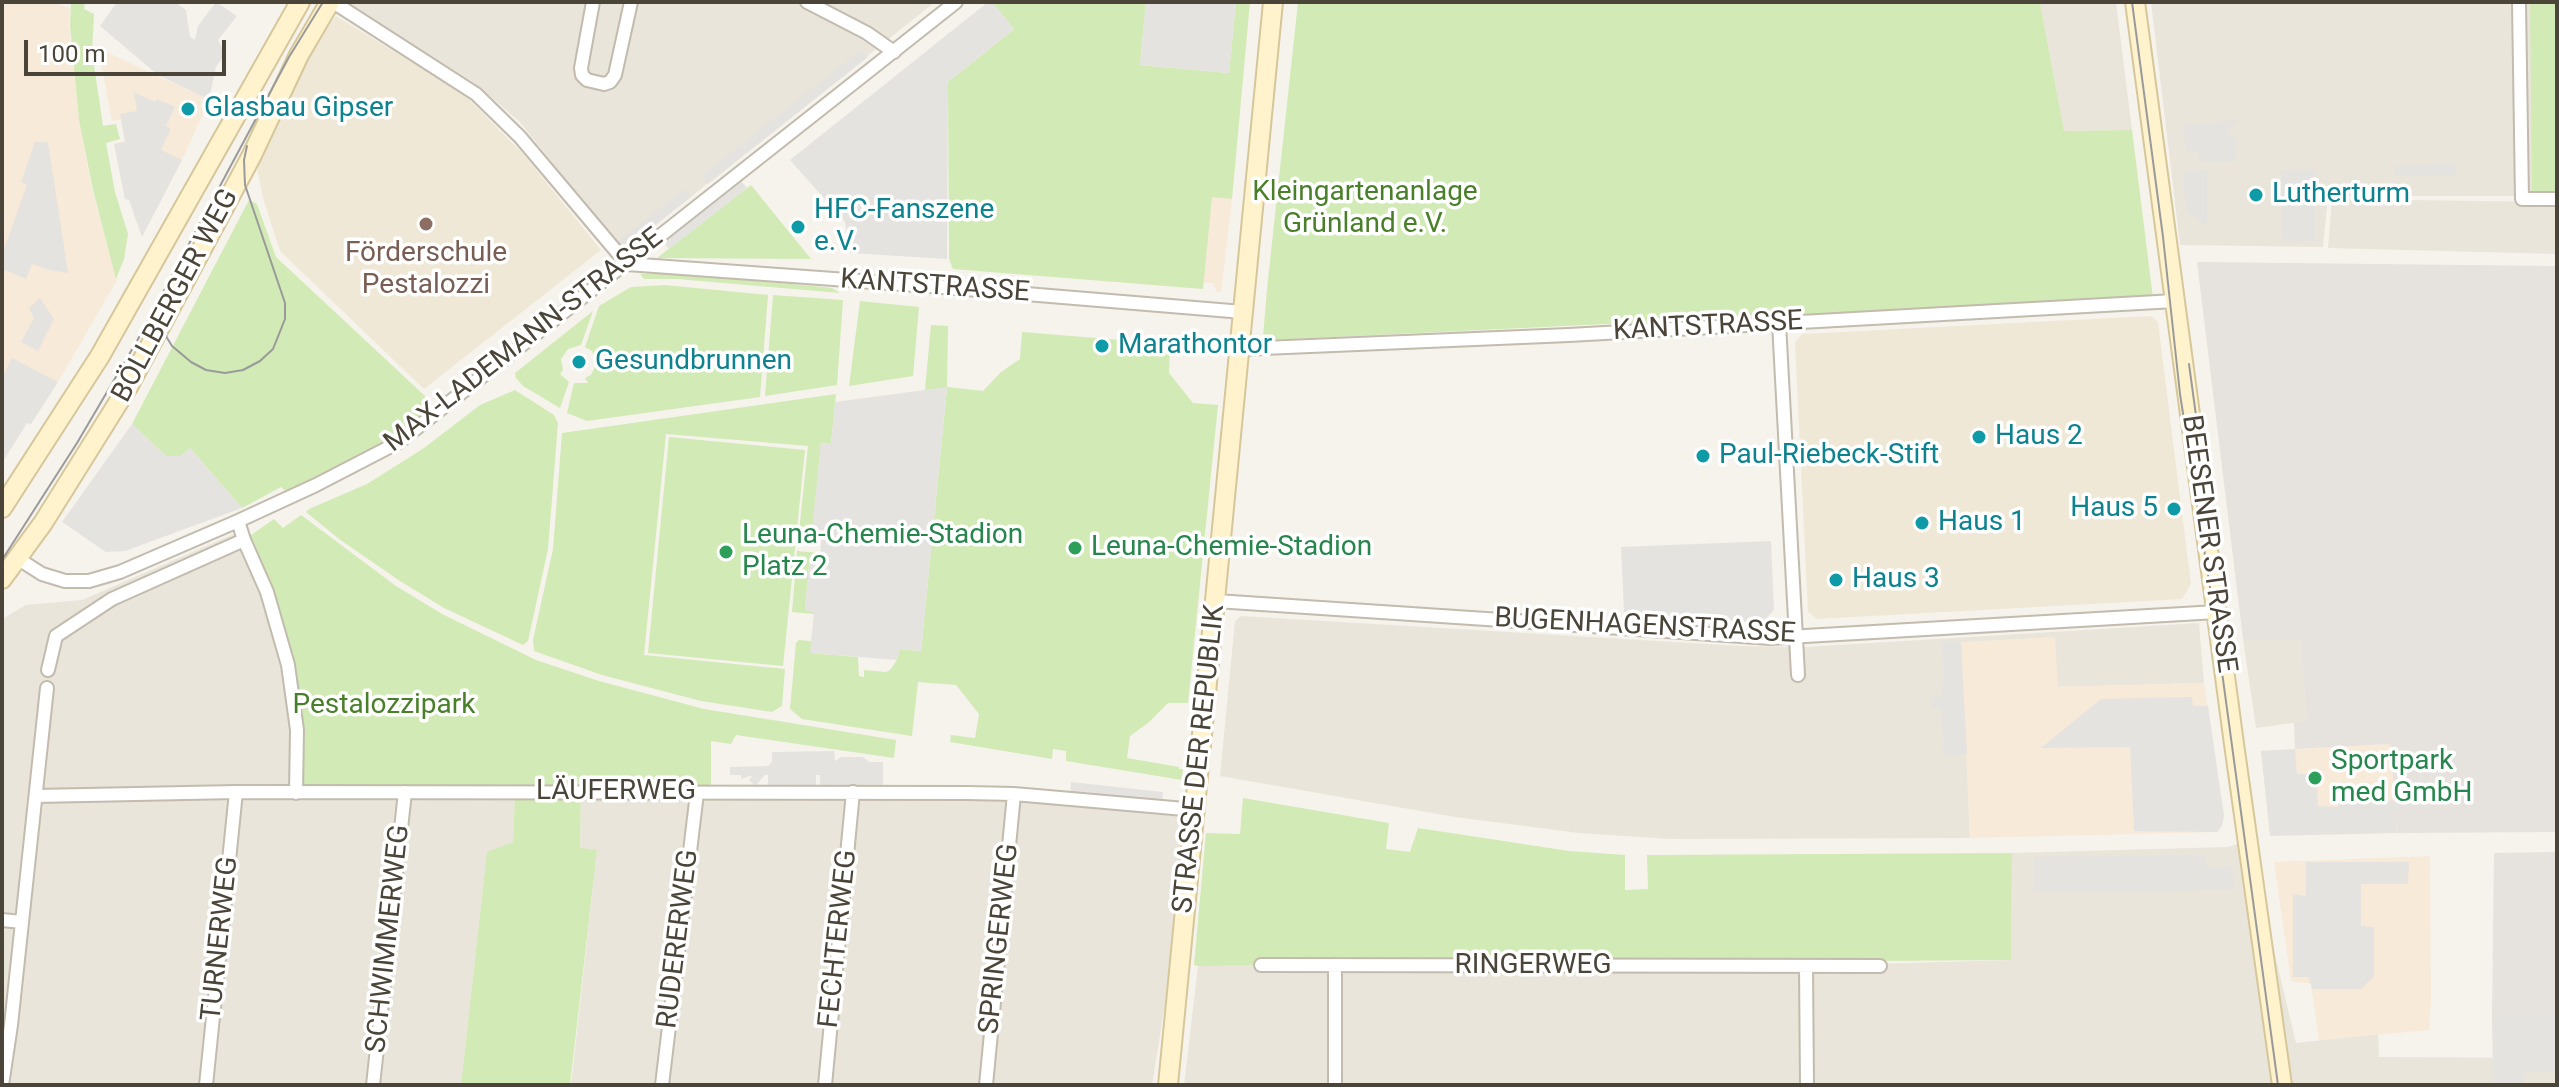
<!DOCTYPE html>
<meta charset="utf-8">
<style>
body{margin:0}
#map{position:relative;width:2559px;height:1087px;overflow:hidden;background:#f6f3ec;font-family:Roboto,sans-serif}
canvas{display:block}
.frame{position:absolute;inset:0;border:4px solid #4b4439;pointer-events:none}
.scale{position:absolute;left:24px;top:40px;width:202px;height:36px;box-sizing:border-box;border:4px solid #4b4439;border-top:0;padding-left:10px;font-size:24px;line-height:28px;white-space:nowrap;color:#4b4439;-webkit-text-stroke:6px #fff;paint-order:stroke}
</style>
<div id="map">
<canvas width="2559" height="1087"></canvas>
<div class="frame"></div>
<div class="scale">100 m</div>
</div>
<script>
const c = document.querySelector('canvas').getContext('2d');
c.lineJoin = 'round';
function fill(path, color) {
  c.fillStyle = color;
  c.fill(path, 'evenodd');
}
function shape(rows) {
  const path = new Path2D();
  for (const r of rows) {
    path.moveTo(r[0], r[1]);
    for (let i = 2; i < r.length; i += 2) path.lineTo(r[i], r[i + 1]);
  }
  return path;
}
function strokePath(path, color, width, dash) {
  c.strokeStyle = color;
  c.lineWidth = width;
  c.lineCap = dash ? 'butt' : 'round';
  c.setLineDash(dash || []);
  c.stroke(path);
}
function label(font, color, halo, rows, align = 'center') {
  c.font = font + ' Roboto,sans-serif';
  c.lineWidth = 7;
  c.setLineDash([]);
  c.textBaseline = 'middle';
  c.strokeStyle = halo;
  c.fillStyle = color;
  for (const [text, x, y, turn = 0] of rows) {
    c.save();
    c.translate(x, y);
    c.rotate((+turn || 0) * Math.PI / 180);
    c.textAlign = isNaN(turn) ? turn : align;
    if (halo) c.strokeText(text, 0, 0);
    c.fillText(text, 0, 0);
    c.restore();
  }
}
fill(shape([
 [345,2,935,2,623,251,519,121,473,82],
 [2040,2,2116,2,2132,130,2064,131],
 [2151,2,2557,2,2557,196,2328,196,2323,247,2180,245],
 [2332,199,2557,202,2557,254,2328,248],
 [236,533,515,792,513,842,487,853,461,1085,2,1085,2,619,26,605,82,600],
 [1241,616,1741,646,1806,647,2199,623,2204,683,2057,687,1962,642,1970,838,1670,839,1579,833,1455,817,1220,776,1235,621],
 [2243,639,2300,639,2307,721,2256,728],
 [581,792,1014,794,1196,810,1152,1085,571,1085,597,850,580,849],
 [2248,841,2296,1043,2378,1034,2379,1057,2557,1058,2557,1085,1184,1085,1198,966,1806,966,2011,960,2012,853,2227,847]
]), '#eae5da');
fill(shape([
 [2,2,50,2,70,8,69,25,79,119,92,190,117,280,58,382,31,424,27,423,2,463],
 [98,48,209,100,182,160,142,237,129,200,125,199,114,144,125,141,121,119,112,121],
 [1212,196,1232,199,1221,292,1217,292,1213,283,1203,283],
 [2055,637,2058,687,2204,683,2224,816,2222,826,2217,832,1970,838,1961,642],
 [2391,744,2396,816,2270,835,2261,751],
 [2430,856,2431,1001,2429,1030,2319,1040,2311,984,2291,981,2274,862]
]), '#f7ead8');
fill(shape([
 [2197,262,2557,266,2557,832,2398,833,2390,744,2295,749,2294,723,2307,721,2300,639,2243,639],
 [2557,852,2557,1018,2492,1017,2494,853]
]), '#e6e2dd');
fill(shape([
 [336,16,446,83,471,101,524,155,601,250,424,389,280,251,263,198,256,163,319,39],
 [2151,316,2158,322,2191,584,2182,599,1817,619,1808,612,1795,342,1802,334]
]), '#efe8d6');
fill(shape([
 [71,2,85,2,84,9,94,14,92,51,103,126,116,124,120,139,106,143,115,192,128,234,124,259,116,279,93,190,79,120,70,26],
 [992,2,1146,2,1140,65,1229,73,1236,2,1250,2,1232,199,1212,197,1203,289,953,269,949,259,948,82,1014,29],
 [1298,2,2040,2,2064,131,2132,130,2153,298,1271,340,1263,337,1267,289],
 [2530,2,2557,2,2557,196,2532,196],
 [751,185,811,259,657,258],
 [249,200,257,204,276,257,425,396,427,405,425,414,397,436,298,487,287,492,281,487,242,508,190,448,181,456,166,456,132,424],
 [668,273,824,287,832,288,840,293,677,279,644,279,640,274],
 [665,285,768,295,760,397,587,421,567,413,574,383,588,383,585,378,591,375,597,363,592,351,585,347,599,306,631,287],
 [773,295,843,300,837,385,765,396],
 [860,301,919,307,913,376,849,386],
 [593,311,581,345,568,349,561,359,563,370,560,374,569,382,560,408,523,386,516,378,515,373],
 [931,325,948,326,947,387,983,391,1001,372,1020,359,1022,332,1170,344,1169,373,1193,403,1218,405,1188,703,1168,703,1148,723,1130,736,1127,758,1179,767,1179,769,1183,769,1182,780,1066,761,1066,751,1053,749,1052,759,950,742,951,735,975,738,979,714,956,685,918,682,912,736,802,719,790,709,796,643,799,640,811,641,811,653,858,657,859,676,864,677,864,670,886,672,890,670,897,660,900,649,921,651,947,388,925,390],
 [515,390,554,415,558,423,548,549,528,641,523,645,444,608,400,581,339,539,306,512,309,509,367,484,424,448,480,405],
 [836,394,831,444,821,443,813,530,822,531,822,535,799,532,808,446,666,434,644,655,785,669,782,706,772,712,701,701,602,675,534,651,533,640,553,549,562,433],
 [669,437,805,450,783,666,648,653],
 [301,515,396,586,442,614,536,660,599,681,704,709,896,740,894,758,736,735,731,744,711,741,711,792,581,792,580,848,597,850,570,1085,461,1085,487,852,513,842,515,792,296,793,288,665,244,540,274,519,283,528],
 [797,551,820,553,820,557,810,556,805,610,814,611,814,614,792,612],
 [1243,798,1389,823,1386,849,1410,852,1418,828,1569,851,1625,855,1625,890,1648,889,1647,855,2012,853,2011,960,1198,966,1194,965,1206,833,1240,834]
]), '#d2eab5');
fill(shape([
 [117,2,175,2,186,10,190,37,195,40,198,26,216,2,237,16,218,40,225,54,216,67,209,100,158,75,100,26],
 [988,2,992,2,1014,29,948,82,947,259,850,253,845,222,790,160],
 [1146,2,1236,2,1229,73,1140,65],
 [861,50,868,57,708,184,701,176],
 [134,92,155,102,157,99,175,107,166,126,171,129,161,150,182,160,142,237,129,200,125,199,114,144,125,142,120,114,137,111],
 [2238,120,2226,132,2237,137,2235,162,2199,162,2198,151,2187,153,2183,126],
 [35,142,48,142,68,273,49,270,32,264,26,279,2,269,2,255,27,185,21,182],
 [2456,164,2456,175,2395,176,2395,165],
 [2315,169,2315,241,2282,241,2281,170],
 [2207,170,2207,226,2187,212,2182,171],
 [740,180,747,188,669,249,661,240],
 [684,189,691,197,623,251,616,243],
 [40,298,54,319,38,351,21,342,34,318,29,308],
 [12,358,58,382,31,424,27,423,2,463,2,378],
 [947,387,921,651,900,649,897,660,810,653,814,612,805,610,810,556,820,556,822,531,812,530,821,443,831,444,835,402],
 [132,424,166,456,181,456,190,448,242,508,125,551,106,552,62,522],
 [1771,541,1774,610,1762,623,1624,612,1621,547],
 [1942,642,1961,642,1967,754,1944,755,1941,708,1931,708,1931,697,1941,697,1941,685,1944,684],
 [2192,697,2193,706,2208,706,2224,816,2222,826,2217,832,2134,831,2130,747,2041,748,2101,699],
 [2295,749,2297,774,2313,774,2313,781,2317,781,2318,806,2338,807,2338,795,2384,793,2385,801,2396,800,2398,833,2270,836,2261,751],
 [834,751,835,761,841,757,863,757,869,762,883,762,883,785,820,785,820,775,816,775,816,785,768,785,768,775,765,775,755,786,749,780,753,775,741,779,741,775,730,775,730,767,768,766,772,762,772,752],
 [1071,782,1163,792,1162,803,1070,794],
 [2206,855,2206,867,2231,866,2235,890,2034,892,2034,857],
 [2306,862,2409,862,2408,884,2361,884,2361,926,2374,927,2374,976,2361,989,2312,989,2309,977,2293,977,2293,894,2306,896],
 [2557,1015,2557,1072,2525,1072,2524,1085,2493,1085,2492,1017]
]), '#e5e3e0');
const street = shape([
 [333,2,476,94,520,137,627,264,930,286,1243,312],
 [593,2,581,68,582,75,587,80,604,84,610,82,615,75,631,2],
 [807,2,867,33,894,52],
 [2519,2,2522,199,2557,199],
 [1779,323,1798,675],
 [1240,349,1569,335,2175,301],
 [238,521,244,540,267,592,288,665,297,730,296,793],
 [17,558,42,574,65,581,89,581,120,572,238,521,316,485,399,442,956,2],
 [1216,601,1771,638,2217,612],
 [48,670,56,636,112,599,244,540],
 [36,796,236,792,967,793,1014,794,1196,810],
 [2,920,22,922],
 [1261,965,1880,966],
 [1806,966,1807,1085],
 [2,1085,11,1025,47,688],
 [206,1085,236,792],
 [373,1085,405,792],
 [662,1085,697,793],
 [825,1085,853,792],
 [986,1085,1014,794],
 [1335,1085,1335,965]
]);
const secondary = shape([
 [2135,2,2234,744,2282,1085],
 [2,508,100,356,300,2],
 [2,579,43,523,128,387,252,155,299,55,330,2],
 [1168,1085,1273,2]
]);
strokePath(street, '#c2bbae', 16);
strokePath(secondary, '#d6c79b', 22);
strokePath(street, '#fff', 12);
strokePath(secondary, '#fff3cd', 18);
strokePath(shape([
 [2132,2,2163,237,2180,394,2214,613,2278,1085],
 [156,303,161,328,172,346,191,362,206,370,225,373,243,370,260,361,273,349,285,319,285,303,245,185,244,160,247,146],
 [2189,364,2197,423],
 [2,560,77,443,137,341,289,57,323,2]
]), '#9a9a9a', 2);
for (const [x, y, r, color] of [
 [188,109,8,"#0f9aa8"],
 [2256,195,8,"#0f9aa8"],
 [426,224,8,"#8d6e63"],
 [798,227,8,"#0f9aa8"],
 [1102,346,8,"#0f9aa8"],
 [579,362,8,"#0f9aa8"],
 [1979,437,8,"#0f9aa8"],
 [1703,456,8,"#0f9aa8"],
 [2174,509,8,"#0f9aa8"],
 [1922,523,8,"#0f9aa8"],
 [1075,548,8,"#2e9e5b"],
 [726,552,8,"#2e9e5b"],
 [1836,580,8,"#0f9aa8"],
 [2315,778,8,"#2e9e5b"]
]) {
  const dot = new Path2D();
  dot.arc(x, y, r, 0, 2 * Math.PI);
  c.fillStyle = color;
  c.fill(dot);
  strokePath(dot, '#fff', 3);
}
label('28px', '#0d838f', '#fff', [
 ["Glasbau Gipser",204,109],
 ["Lutherturm",2272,195],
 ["HFC-Fanszene",814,211],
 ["e.V.",814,243],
 ["Marathontor",1118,346],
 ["Gesundbrunnen",595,362],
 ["Haus 2",1995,437],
 ["Paul-Riebeck-Stift",1719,456],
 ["Haus 5",2158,509,"right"],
 ["Haus 1",1938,523],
 ["Haus 3",1852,580]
], 'left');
label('28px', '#4a7f2a', '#fff', [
 ["Kleingartenanlage",1365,193],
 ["Grünland e.V.",1365,225],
 ["Pestalozzipark",384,706]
]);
label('28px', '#785e54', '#fff', [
 ["Förderschule",426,254],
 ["Pestalozzi",426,286]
]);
label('28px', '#4b4439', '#fff', [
 ["KANTSTRASSE",935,287,4],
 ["BÖLLBERGER WEG",176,296,-62],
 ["KANTSTRASSE",1708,327,-3],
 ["MAX-LADEMANN-STRASSE",524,341,-38],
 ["BEESENER STRASSE",2208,544,82],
 ["BUGENHAGENSTRASSE",1645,627,3],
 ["STRASSE DER REPUBLIK",1200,759,-84],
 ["LÄUFERWEG",616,792],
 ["TURNERWEG",221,939,-84],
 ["SCHWIMMERWEG",389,939,-84],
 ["RUDERERWEG",679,939,-83],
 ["FECHTERWEG",839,939,-84],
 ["SPRINGERWEG",1000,939,-84],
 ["RINGERWEG",1533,966]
]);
label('28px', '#27864d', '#fff', [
 ["Leuna-Chemie-Stadion",742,536],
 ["Platz 2",742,568],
 ["Leuna-Chemie-Stadion",1091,548],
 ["Sportpark",2331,762],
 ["med GmbH",2331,794]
], 'left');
</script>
